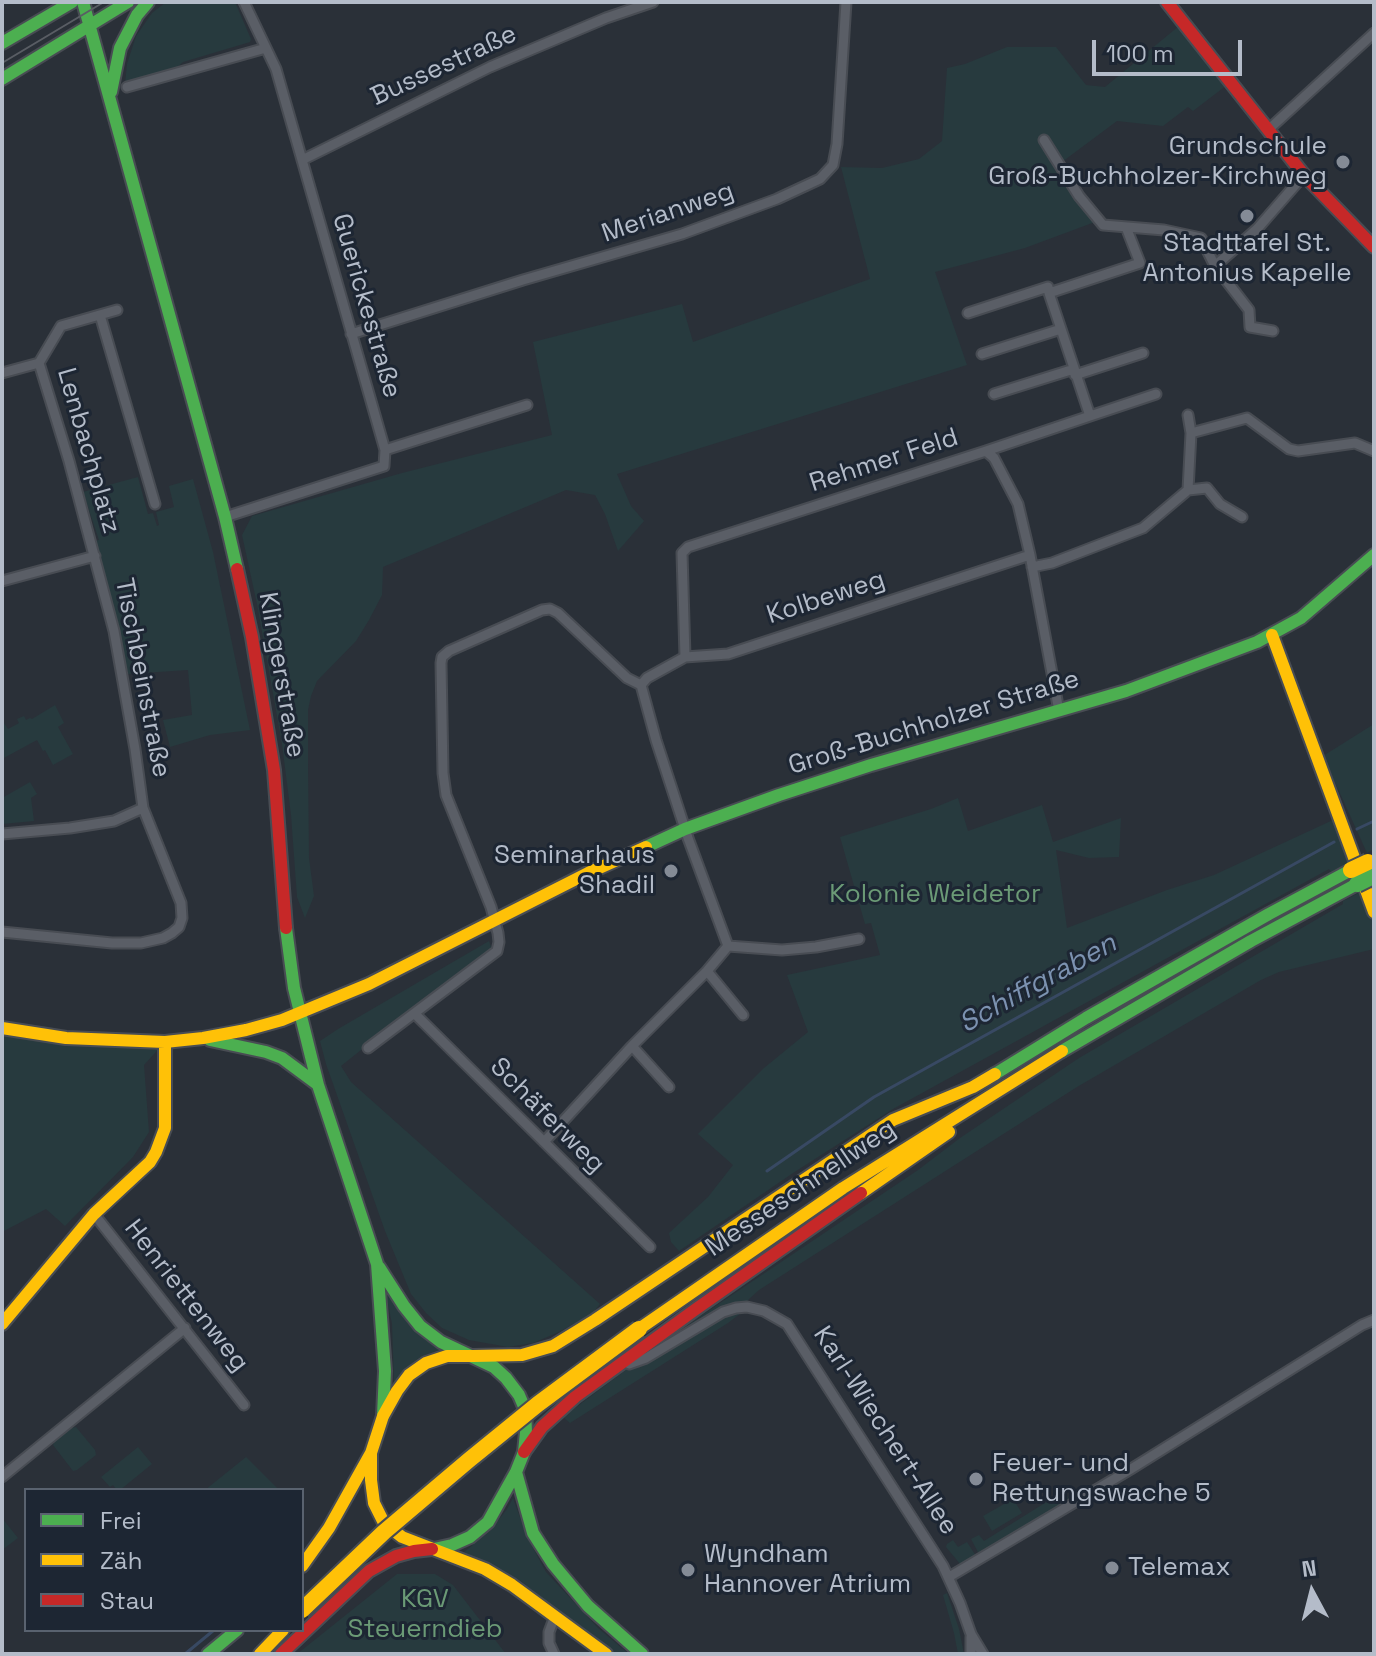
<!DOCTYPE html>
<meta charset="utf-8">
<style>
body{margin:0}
#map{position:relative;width:1376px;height:1656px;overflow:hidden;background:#2a3038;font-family:"Space Grotesk",sans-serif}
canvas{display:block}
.frame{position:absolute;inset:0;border:4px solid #b4bcc9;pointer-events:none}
.legend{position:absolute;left:24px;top:1488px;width:280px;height:144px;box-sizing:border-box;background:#1d2633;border:2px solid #59626f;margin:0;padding:10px 14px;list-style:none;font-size:24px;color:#b4bcc9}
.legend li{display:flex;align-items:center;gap:16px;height:40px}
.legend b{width:40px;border:2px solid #59626f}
.north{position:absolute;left:1272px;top:1552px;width:80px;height:80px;-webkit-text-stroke:6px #1d2633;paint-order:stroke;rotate:353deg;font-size:22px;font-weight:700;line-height:32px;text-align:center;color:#b4bcc9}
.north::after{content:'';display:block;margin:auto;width:28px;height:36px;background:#b4bcc9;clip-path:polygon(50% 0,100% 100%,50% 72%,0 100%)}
.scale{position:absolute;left:1092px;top:40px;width:150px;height:36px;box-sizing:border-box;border:4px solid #b4bcc9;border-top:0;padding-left:10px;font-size:24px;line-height:28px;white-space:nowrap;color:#b4bcc9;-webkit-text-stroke:6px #1d2633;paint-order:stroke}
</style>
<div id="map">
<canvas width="1376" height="1656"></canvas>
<div class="frame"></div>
<ul class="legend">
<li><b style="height:10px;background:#4caf50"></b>Frei</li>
<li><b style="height:10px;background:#ffc107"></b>Zäh</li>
<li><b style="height:10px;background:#c62828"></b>Stau</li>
</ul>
<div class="north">N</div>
<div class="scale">100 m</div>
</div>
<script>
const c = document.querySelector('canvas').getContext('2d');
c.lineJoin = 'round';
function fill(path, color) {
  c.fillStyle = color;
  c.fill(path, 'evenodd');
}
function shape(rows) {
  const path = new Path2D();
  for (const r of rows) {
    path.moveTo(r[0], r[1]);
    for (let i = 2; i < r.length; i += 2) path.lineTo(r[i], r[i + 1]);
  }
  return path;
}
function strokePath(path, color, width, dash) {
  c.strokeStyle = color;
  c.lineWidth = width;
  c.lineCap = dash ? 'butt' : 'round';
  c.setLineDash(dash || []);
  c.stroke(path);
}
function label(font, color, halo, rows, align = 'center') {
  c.font = font + ' "Space Grotesk",sans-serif';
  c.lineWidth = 6;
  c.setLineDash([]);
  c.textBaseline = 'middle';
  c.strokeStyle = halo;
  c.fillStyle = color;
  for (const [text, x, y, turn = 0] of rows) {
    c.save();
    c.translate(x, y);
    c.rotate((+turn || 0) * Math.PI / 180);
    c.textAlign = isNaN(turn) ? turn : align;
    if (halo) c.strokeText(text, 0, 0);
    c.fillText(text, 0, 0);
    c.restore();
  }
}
fill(shape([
 [166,2,235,2,251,39,250,42,183,62,174,70,125,84,127,64,136,36,152,13],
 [1179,26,1227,85,1193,111,1188,107,1163,126,1117,121,1062,162,1084,197,1103,219,1025,248,935,272,967,365,617,474,631,506,644,521,618,551,605,514,595,495,566,490,383,567,382,595,369,620,356,641,317,681,311,696,308,710,308,764,309,858,314,896,305,918,297,897,291,815,282,744,257,604,242,535,252,516,402,473,552,435,533,342,682,304,693,342,870,279,841,167,882,168,919,159,942,141,947,68,965,64,1007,47,1056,47,1086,85,1105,87],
 [138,477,148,514,153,513,157,526,159,525,156,512,174,507,169,486,193,479,213,552,250,730,210,735,170,747,163,720,192,715,188,670,128,674,95,541,99,540,83,492],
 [55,705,64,723,58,727,73,754,53,765,45,750,43,751,37,740,2,759,2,720,8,729,19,723,17,719,24,716,26,720,30,718,32,719],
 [1374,724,1374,849,1367,853,1323,756],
 [30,782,37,794,31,798,34,821,2,824,2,798],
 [958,798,968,831,1042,805,1053,842,1121,818,1119,857,1089,858,1056,850,1067,928,1167,890,1214,875,1333,820,1350,862,1331,872,1329,869,893,1109,793,1173,679,1251,671,1242,669,1233,708,1197,733,1165,698,1134,764,1068,808,1032,787,975,880,955,871,923,865,924,840,837,931,809],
 [1374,885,1374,949,1279,972,1261,980,1077,1087,759,1290,749,1299,741,1313,728,1323,570,1423,563,1417,671,1336,918,1170,960,1138,1079,1058,1343,904,1343,901],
 [489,941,491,947,489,954,415,1007,341,1066,351,1082,600,1304,593,1313,559,1332,533,1343,508,1347,469,1340,442,1328,426,1313,411,1294,385,1231,326,1064,320,1041,338,1029],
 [2,1028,164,1043,144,1065,149,1132,133,1157,65,1226,46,1209,2,1232],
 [384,1285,396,1307,412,1328,442,1349,422,1356,404,1369,394,1382,392,1324],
 [76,1427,95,1450,96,1455,77,1470,73,1471,53,1445,55,1441,72,1428],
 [138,1447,152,1464,120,1490,117,1490,113,1485,110,1487,101,1477],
 [246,1457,279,1490,205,1490],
 [1064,1491,1069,1499,979,1554,971,1539,979,1535,984,1541],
 [513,1498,527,1537,546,1572,598,1628,629,1654,614,1654,566,1619,521,1581,463,1553,490,1531,507,1509],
 [1013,1499,1022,1513,992,1531,983,1516],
 [2,1518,18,1538,2,1550],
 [953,1540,958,1547,967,1542,976,1556,961,1565,946,1547,947,1544],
 [397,1574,435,1574,453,1585,506,1654,297,1654],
 [947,1593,959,1629,964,1654,958,1654,954,1633,943,1595]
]), '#273a3e');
strokePath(shape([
 [1357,829,1374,821],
 [767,1171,874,1097,1334,842],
 [185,1654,214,1630]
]), '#384963', 3);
const street = shape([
 [127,87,266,48],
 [1268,130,1374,33],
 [1044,140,1079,196,1103,225,1164,230,1201,238,1215,266,1249,310,1250,327,1273,331],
 [302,160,490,67,606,18,653,2],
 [1215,266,1257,229,1304,175],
 [968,313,1048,287,1049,293],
 [100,315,155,504],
 [351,334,523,280,682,234,777,199,820,179,833,165,837,144,846,2],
 [982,354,1061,329],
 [2,373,39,363],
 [1075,375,1143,353],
 [994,394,1074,369],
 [1090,416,1156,394],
 [1191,433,1247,418,1289,449,1298,451,1355,443,1374,451],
 [385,450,527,405],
 [986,451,1090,416,1049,293,1140,263,1126,227],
 [1188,490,1207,488,1220,504,1242,517],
 [225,517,384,466,385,450,276,69,244,2],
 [1032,567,1052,563,1143,528,1188,490,1191,433,1188,415],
 [2,581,95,556],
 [685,657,682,553,688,547,986,451,994,458,1018,504,1030,555,1059,711],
 [641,685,647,678,685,657,728,654,1030,555],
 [2,834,70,828,114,821,143,808],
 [2,932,112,943,141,943,163,938,172,933,179,927,182,918,181,903,143,808,135,749,114,631,69,461,39,363,61,326,117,310],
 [728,946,782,950,816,947,859,939],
 [707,971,743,1015],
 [415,1014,650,1247],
 [632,1046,669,1087],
 [368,1048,497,951,499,942,498,933,491,907,446,795,443,773,441,663,442,657,449,651,542,610,550,609,558,613,627,678,641,685,656,740,688,838,728,946,707,971,632,1046,544,1142],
 [94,1214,244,1405],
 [629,1364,646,1358,723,1312,736,1308,747,1307,764,1311,787,1324,943,1566,960,1603,971,1634,983,1654],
 [2,1477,185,1328],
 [949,1577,1131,1469,1362,1325,1374,1320],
 [971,1637,971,1654],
 [554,1654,549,1643,549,1632,555,1616]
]);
const fast = shape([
 [83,2,225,517,237,569],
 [2,43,72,2],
 [2,79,128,2],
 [111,92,120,48,137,15,148,2],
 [646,847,685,829,779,795,871,765,1126,691,1257,642,1301,618,1374,555],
 [286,928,294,988,318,1085,377,1264,385,1371,383,1416],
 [210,1040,266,1052,282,1058,317,1084],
 [1062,1051,1251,941,1357,884],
 [995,1074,1086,1018,1269,914,1351,870],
 [379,1267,404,1306,420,1326,441,1342,494,1367,506,1378,519,1395,525,1409,526,1432,524,1452,516,1472,488,1522,470,1537,452,1545,434,1549],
 [516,1472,533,1533,553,1564,588,1606,642,1654],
 [208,1654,237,1630]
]);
const slow = shape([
 [1272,635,1374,912],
 [2,1028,66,1038,165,1042,203,1038,246,1030,282,1020,369,984,588,873,646,847],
 [861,1193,949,1132],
 [2,1324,94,1214,150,1162,156,1152,165,1128,165,1042],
 [639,1329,843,1188,1062,1051],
 [473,1356,447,1356,426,1363,409,1375,397,1391,383,1416,371,1453,371,1480,374,1503,384,1523,402,1537,485,1569,512,1585,606,1654],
 [473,1356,522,1355,553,1346,595,1320,893,1120,973,1087,995,1074],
 [302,1566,329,1528,371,1453],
 [260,1654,283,1630]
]);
const jam = shape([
 [1167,2,1304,175,1374,247],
 [237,569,252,637,274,770,286,928],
 [524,1452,542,1427,575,1397,696,1309,861,1193],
 [281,1654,369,1571,396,1556,414,1551,432,1549]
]);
strokePath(street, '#484c53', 13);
strokePath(fast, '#484c53', 16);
strokePath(slow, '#484c53', 16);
strokePath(jam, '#484c53', 16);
strokePath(street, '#5a5e66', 9);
strokePath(fast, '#4caf50', 12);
strokePath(slow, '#ffc107', 12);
strokePath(jam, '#c62828', 12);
strokePath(shape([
 [2,63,104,2]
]), '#595d64', 2);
const fastBridge = shape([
 [1357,884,1373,876]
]);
const slowBridge = shape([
 [1351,870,1368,862],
 [302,1610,384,1532,469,1460,538,1404,639,1329]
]);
strokePath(fastBridge, '#474c53', 20, []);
strokePath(slowBridge, '#474c53', 20, []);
strokePath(fastBridge, '#4caf50', 16);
strokePath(slowBridge, '#ffc107', 16);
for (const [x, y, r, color] of [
 [1343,162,8,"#848b96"],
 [1247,216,8,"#848b96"],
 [671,871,8,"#848b96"],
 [976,1479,8,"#848b96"],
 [1112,1568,8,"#848b96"],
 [688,1570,8,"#848b96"]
]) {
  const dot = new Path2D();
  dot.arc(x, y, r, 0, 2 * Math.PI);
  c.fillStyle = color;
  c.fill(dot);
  strokePath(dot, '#1d2633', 3);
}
label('26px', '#b4bcc9', '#1d2633', [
 ["Bussestraße",444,66,-25],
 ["Merianweg",668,213,-19],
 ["Guerickestraße",366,306,74],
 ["Lenbachplatz",88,451,74],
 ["Rehmer Feld",884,461,-18],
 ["Kolbeweg",826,598,-18],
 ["Klingerstraße",281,675,80],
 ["Tischbeinstraße",142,678,79],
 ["Groß-Buchholzer Straße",934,723,-17],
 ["Schäferweg",547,1116,45],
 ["Messeschnellweg",801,1189,-34],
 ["Henriettenweg",186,1296,52],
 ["Karl-Wiechert-Allee",885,1431,57]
]);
label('26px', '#b4bcc9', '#1d2633', [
 ["Grundschule",1327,147,"right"],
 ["Groß-Buchholzer-Kirchweg",1327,177,"right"],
 ["Stadttafel St.",1247,244,"center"],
 ["Antonius Kapelle",1247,274,"center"],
 ["Seminarhaus",655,856,"right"],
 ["Shadil",655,886,"right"],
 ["Feuer- und",992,1464],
 ["Rettungswache 5",992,1494],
 ["Wyndham",704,1555],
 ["Hannover Atrium",704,1585],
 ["Telemax",1128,1568]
], 'left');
label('26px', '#6b9a76', '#1d2633', [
 ["Kolonie Weidetor",935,895],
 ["KGV",425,1600],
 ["Steuerndieb",425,1630]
]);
label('italic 28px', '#7c92b1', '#1d2633', [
 ["Schiffgraben",1038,984,-29]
]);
</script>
